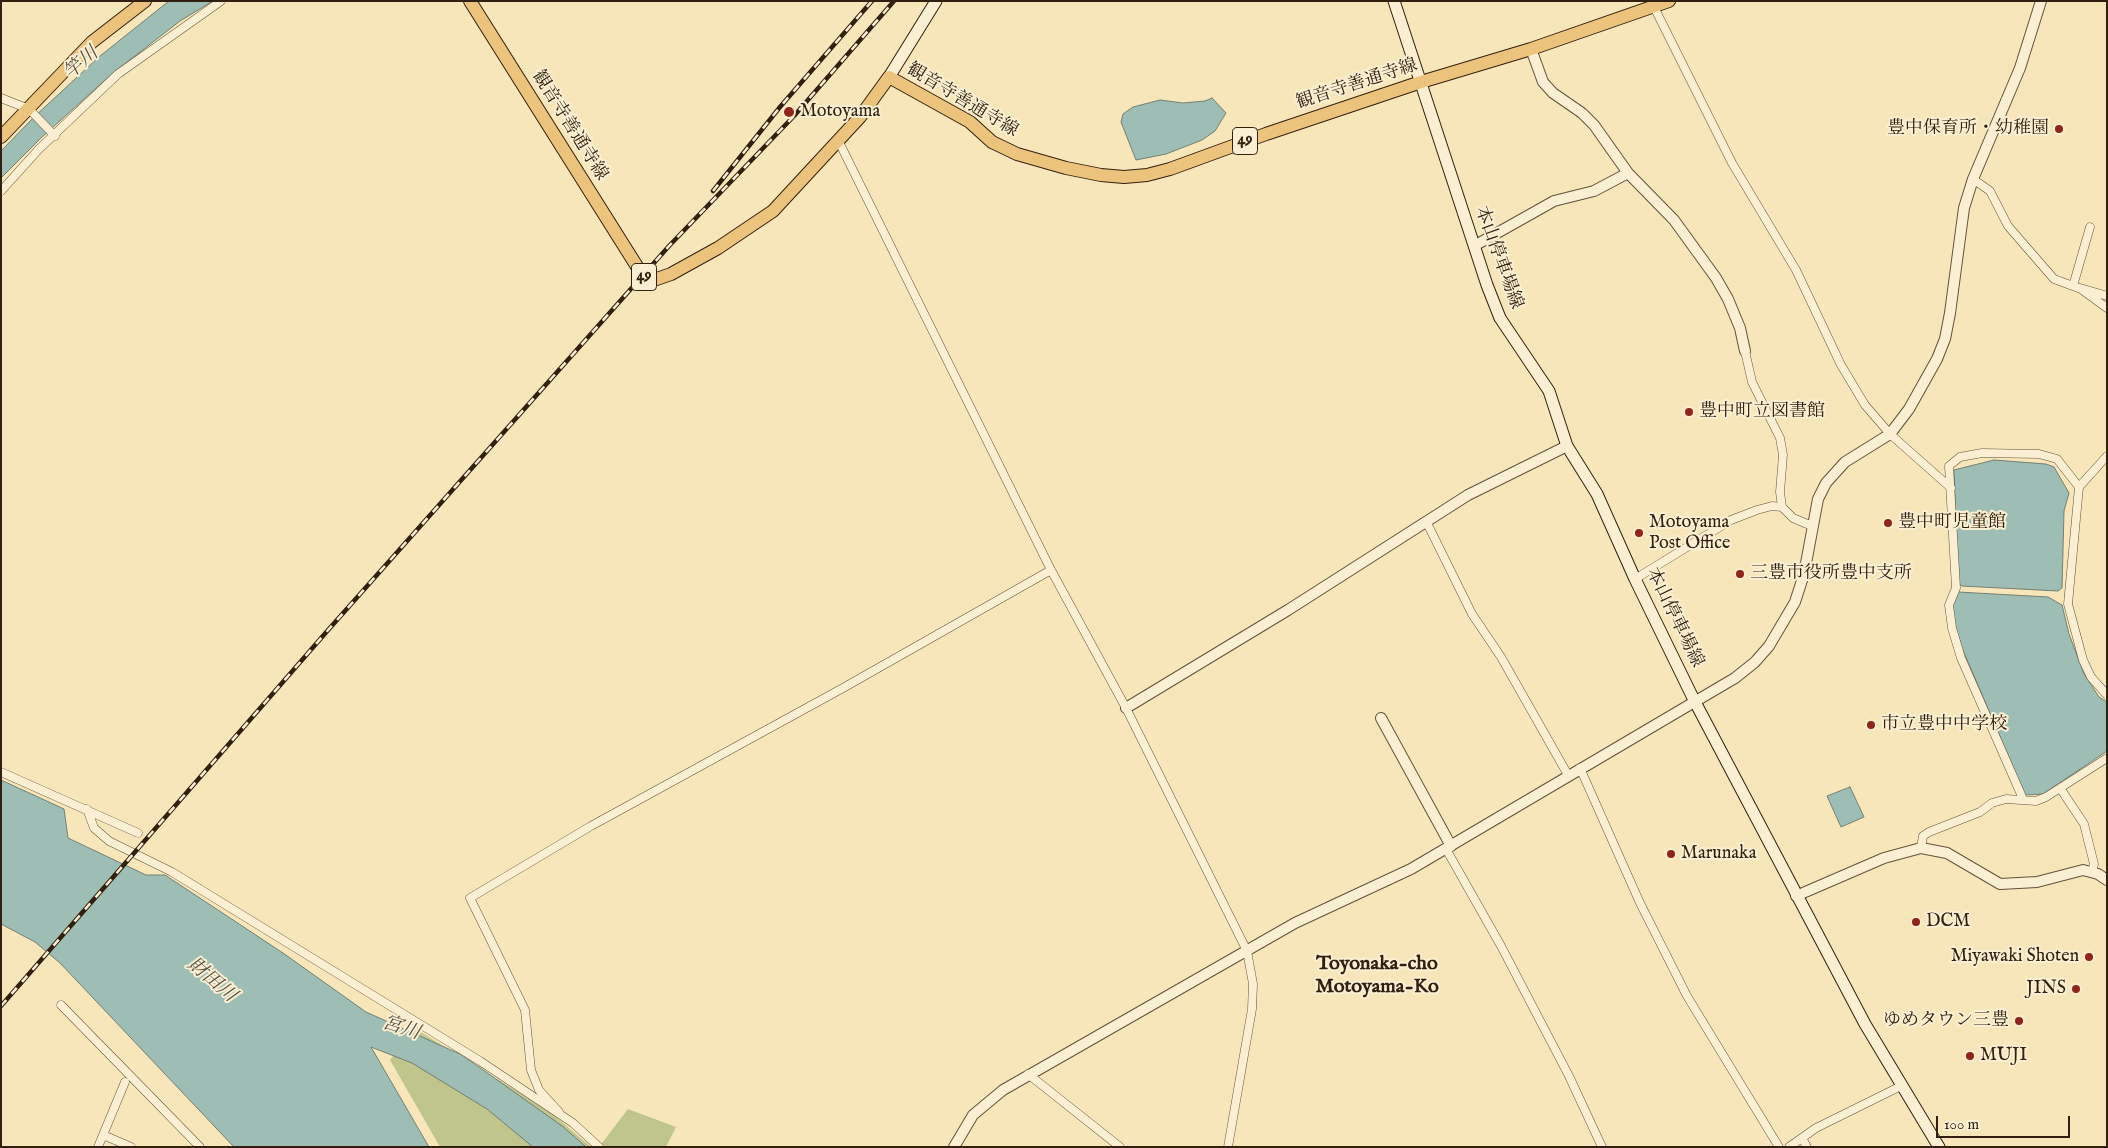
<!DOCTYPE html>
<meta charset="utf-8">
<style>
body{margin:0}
#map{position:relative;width:2108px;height:1148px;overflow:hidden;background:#f7e6ba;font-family:"IM FELL English",serif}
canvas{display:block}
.frame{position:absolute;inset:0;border:2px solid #31200f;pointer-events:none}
.scale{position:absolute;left:1936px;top:1116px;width:134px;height:22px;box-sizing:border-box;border:2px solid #31200f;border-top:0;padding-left:6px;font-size:15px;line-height:18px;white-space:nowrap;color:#31200f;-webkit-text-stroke:4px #faefd2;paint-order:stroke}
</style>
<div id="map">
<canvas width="2108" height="1148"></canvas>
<div class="frame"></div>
<div class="scale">100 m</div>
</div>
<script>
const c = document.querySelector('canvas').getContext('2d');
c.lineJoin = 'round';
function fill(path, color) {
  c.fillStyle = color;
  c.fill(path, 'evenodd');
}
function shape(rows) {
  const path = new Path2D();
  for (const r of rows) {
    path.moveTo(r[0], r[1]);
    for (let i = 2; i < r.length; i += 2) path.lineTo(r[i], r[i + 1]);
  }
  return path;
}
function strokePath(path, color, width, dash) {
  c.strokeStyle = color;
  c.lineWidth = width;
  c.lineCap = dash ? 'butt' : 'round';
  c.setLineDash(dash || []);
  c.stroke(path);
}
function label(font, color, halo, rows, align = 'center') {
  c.font = font + ' "IM FELL English","Noto Serif JP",serif';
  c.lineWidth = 4;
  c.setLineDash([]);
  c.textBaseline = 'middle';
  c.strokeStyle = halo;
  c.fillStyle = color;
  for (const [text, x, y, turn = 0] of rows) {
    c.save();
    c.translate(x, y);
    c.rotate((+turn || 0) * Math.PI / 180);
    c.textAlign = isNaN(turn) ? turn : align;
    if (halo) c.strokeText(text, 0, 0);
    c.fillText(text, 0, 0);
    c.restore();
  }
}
fill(shape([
 [414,1028,549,1111,591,1147,440,1147,390,1060],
 [628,1109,676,1127,666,1147,599,1147]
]), '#c0c48d');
const water = shape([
 [169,1,213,1,180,21,113,73,42,137,1,178,1,151,34,117,100,56,169,1],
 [1212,98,1226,113,1215,131,1202,140,1166,154,1136,160,1121,122,1123,114,1133,107,1160,100,1183,103,1205,101,1212,98],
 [1994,460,2046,464,2054,467,2069,493,2064,511,2062,588,2058,591,1962,586,1958,583,1954,470,1994,460],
 [1958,592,2048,597,2062,605,2069,634,2084,674,2099,697,2107,702,2107,751,2043,794,2025,795,1962,648,1954,621,1953,605,1958,592],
 [1,780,64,809,68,838,146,875,165,875,283,953,366,1012,462,1055,562,1126,586,1147,533,1147,487,1109,412,1063,371,1047,429,1147,234,1147,60,963,35,942,1,924,1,780],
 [1850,787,1864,817,1841,827,1827,796,1850,787]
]);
fill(water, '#9ebeb5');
strokePath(water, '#727f73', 1);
const minor = shape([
 [1654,7,1732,163,1796,270,1841,365,1865,405,1890,434,1951,488],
 [1,98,29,109,55,136],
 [839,142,1051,570,1126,708,1247,951,1253,984,1252,1009,1228,1147],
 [1973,179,1990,191,2008,226,2054,279,2081,289,2107,308],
 [1,191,39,149,118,74,221,1],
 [2090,227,2073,286,2107,296],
 [1745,351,1752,382,1780,438,1783,455,1780,492,1782,507,1793,518,1812,526],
 [2107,456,2079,487,2068,604,2083,660,2091,677,2107,695],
 [1427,523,1472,614,1501,657,1568,775],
 [1635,579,1731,520,1757,510,1772,506,1782,507],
 [1580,768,1640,903,1687,996,1779,1147],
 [1,772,138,833],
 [2060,788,2084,824,2094,864,2092,872],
 [2023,799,1961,658,1952,628,1949,605,1956,588,1949,466,1960,457,1982,453,2039,454,2057,459,2079,487],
 [87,809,94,828,109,841,172,872,480,1061,573,1123,599,1147],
 [1921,848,1923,836,1929,832,1980,812,1992,803,2006,799,2036,801,2046,797,2107,758],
 [1446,849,1501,946,1569,1076,1602,1147],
 [61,1005,200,1147],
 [1028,1074,1120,1147],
 [559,1112,539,1090,531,1070,525,1010,470,898,591,826,843,688,1051,570],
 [103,1135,131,1147],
 [1802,1138,1807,1147],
 [98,1147,125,1082],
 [1789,1147,1816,1128,1901,1086]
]);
const tertiary = shape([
 [1531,49,1543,82,1553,93,1582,113,1594,125,1628,173,1674,220,1716,278,1728,299,1740,328,1745,351],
 [1474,246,1554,201,1594,191,1628,173],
 [1126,708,1288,610,1468,495,1567,446],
 [1381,718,1451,846],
 [1796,896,1884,858,1921,848,1947,853,2000,884,2037,882,2083,870,2098,874,2107,880],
 [954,1147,973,1115,1003,1090,1295,923,1411,869,1735,678,1755,662,1769,646,1795,602,1804,574,1818,499,1826,483,1845,462,1890,434,1909,409,1937,359,1945,339,1950,313,1964,208,1973,179,2020,68,2041,1]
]);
const secondary = shape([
 [1394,1,1487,285,1500,318,1549,391,1567,446,1597,494,1635,579,1694,700,1865,1024,1939,1147],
 [889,77,936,1]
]);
const primary = shape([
 [470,1,643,276,651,281,671,274,718,248,773,211,860,117,889,77,970,122,992,142,1017,154,1066,168,1101,175,1124,177,1147,175,1170,169,1266,134,1421,82,1531,49,1669,1],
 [1,137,92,42,145,1]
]);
strokePath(minor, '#62523a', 9);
strokePath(tertiary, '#62523a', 12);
strokePath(secondary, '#31200f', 13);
strokePath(primary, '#31200f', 14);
strokePath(minor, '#faefd2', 8);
strokePath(tertiary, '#faefd2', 10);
strokePath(secondary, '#faefd2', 11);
strokePath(primary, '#ecc37d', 12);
const rail = shape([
 [713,191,780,107,872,1],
 [1,1006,329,629,669,246,794,116,894,1]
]);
strokePath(rail, '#31200f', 4.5);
strokePath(rail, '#faefd2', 2.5, [8]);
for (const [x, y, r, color] of [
 [789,112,6,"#8f2418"],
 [2059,129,5,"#8f2418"],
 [1689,412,5,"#8f2418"],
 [1888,523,5,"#8f2418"],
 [1639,533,5,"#8f2418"],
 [1740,574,5,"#8f2418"],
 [1871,725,5,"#8f2418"],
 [1671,854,5,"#8f2418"],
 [1916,922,5,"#8f2418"],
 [2089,957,5,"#8f2418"],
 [2076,989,5,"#8f2418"],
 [2019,1021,5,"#8f2418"],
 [1970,1056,5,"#8f2418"]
]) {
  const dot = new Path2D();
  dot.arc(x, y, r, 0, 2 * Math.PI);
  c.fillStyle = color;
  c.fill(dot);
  strokePath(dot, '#faefd2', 2);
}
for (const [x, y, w] of [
 [1245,141,25],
 [644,277,25]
]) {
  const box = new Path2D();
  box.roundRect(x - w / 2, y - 13.5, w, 27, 4);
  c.fillStyle = '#faefd2';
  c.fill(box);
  strokePath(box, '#31200f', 1);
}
label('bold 16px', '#31200f', null, [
 ["49",1245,141],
 ["49",644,277]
]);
label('18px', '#31200f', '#faefd2', [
 ["観音寺善通寺線",1357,85,-18],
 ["観音寺善通寺線",962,101,31],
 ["観音寺善通寺線",569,126,58],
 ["本山停車場線",1498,258,70],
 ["本山停車場線",1674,618,64]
]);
label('18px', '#31200f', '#faefd2', [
 ["Motoyama",800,112],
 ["豊中保育所・幼稚園",2049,129,"right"],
 ["豊中町立図書館",1699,412],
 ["Motoyama",1649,523],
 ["Post Office",1649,544],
 ["豊中町児童館",1898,523],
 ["三豊市役所豊中支所",1750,574],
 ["市立豊中中学校",1881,725],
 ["Marunaka",1681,854],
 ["DCM",1926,922],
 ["Miyawaki Shoten",2079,957,"right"],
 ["JINS",2066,989,"right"],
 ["ゆめタウン三豊",2009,1021,"right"],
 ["MUJI",1980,1056]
], 'left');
label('italic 19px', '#524f41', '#faefd2', [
 ["竿川",82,64,-41],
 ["財田川",211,981,40],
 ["宮川",401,1029,18]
]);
label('bold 20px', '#31200f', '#faefd2', [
 ["Toyonaka-cho",1377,965],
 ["Motoyama-Ko",1377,988]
]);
</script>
